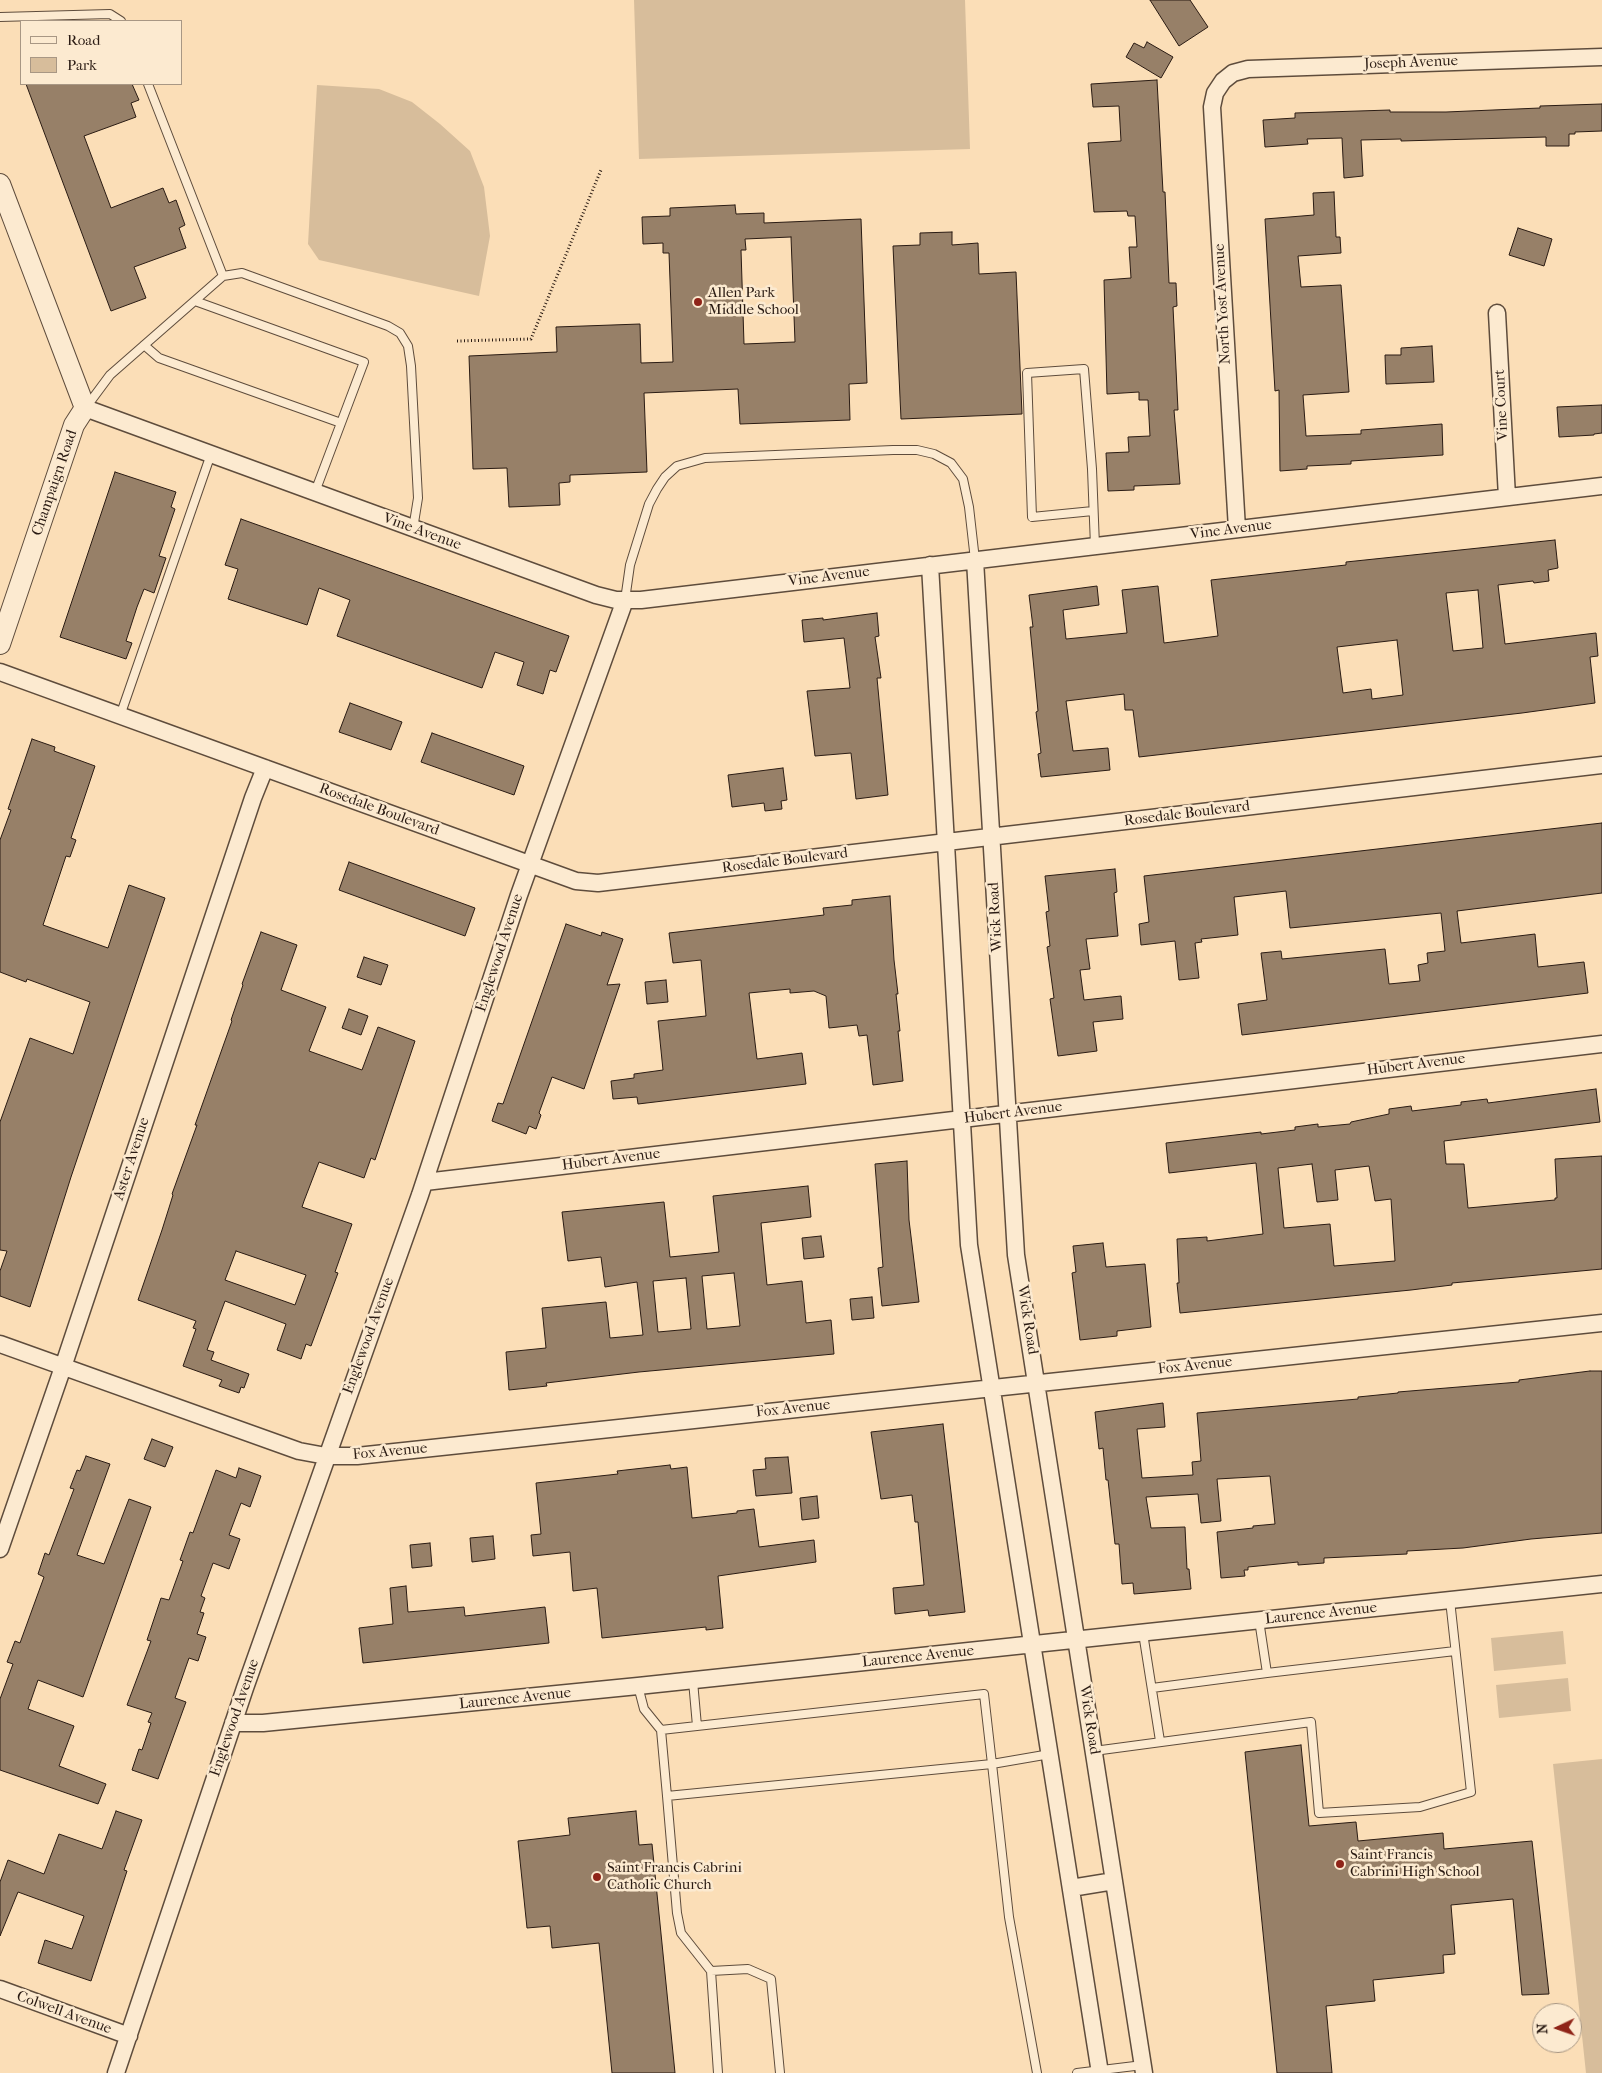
<!DOCTYPE html>
<style>
body{margin:0}
#map{position:relative;width:1602px;height:2073px;overflow:hidden;background:#fbdeb7;font-family:"IM FELL French Canon",serif}
canvas{display:block}
.legend{position:absolute;left:20px;top:20px;width:162px;height:65px;box-sizing:border-box;background:#fcead0;border:1px solid #a89784;margin:0;padding:6px 9px;list-style:none;font-size:15px;color:#2a1b13}
.legend li{display:flex;align-items:center;gap:10px;height:25px}
.legend b{width:25px;border:1px solid #a89784}
.north{position:absolute;left:1532px;top:2003px;width:50px;height:50px;box-sizing:border-box;background:#fcead0;border:1px solid #a89784;border-radius:50%;rotate:267deg;font-size:14px;font-weight:700;line-height:20px;text-align:center;color:#2a1b13}
.north::after{content:'';display:block;margin:auto;width:18px;height:22px;background:#8f2418;clip-path:polygon(50% 0,100% 100%,50% 72%,0 100%)}
</style>
<div id="map">
<canvas width="1602" height="2073"></canvas>
<ul class="legend">
<li><b style="height:6px;background:#fcead0"></b>Road</li>
<li><b style="height:14px;background:#d7bd9b"></b>Park</li>
</ul>
<div class="north">N</div>
</div>
<script>
const c = document.querySelector('canvas').getContext('2d');
c.lineJoin = 'round';
function fill(path, color) {
  c.fillStyle = color;
  c.fill(path, 'evenodd');
}
function shape(rows) {
  const path = new Path2D();
  for (const r of rows) {
    path.moveTo(r[0], r[1]);
    for (let i = 2; i < r.length; i += 2) path.lineTo(r[i], r[i + 1]);
  }
  return path;
}
function strokePath(path, color, width, dash) {
  c.strokeStyle = color;
  c.lineWidth = width;
  c.lineCap = dash ? 'butt' : 'round';
  c.setLineDash(dash || []);
  c.stroke(path);
}
function label(font, color, halo, rows, align = 'center') {
  c.font = font + ' "IM FELL French Canon",serif';
  c.lineWidth = 5;
  c.setLineDash([]);
  c.textBaseline = 'middle';
  c.strokeStyle = halo;
  c.fillStyle = color;
  for (const [text, x, y, turn = 0] of rows) {
    c.save();
    c.translate(x, y);
    c.rotate((+turn || 0) * Math.PI / 180);
    c.textAlign = isNaN(turn) ? turn : align;
    if (halo) c.strokeText(text, 0, 0);
    c.fillText(text, 0, 0);
    c.restore();
  }
}
fill(shape([
 [634,0,965,0,970,149,639,159],
 [317,85,379,89,412,102,440,124,470,151,484,187,490,236,479,296,319,260,308,244],
 [1563,1631,1566,1664,1494,1671,1491,1638],
 [1568,1678,1571,1711,1499,1718,1496,1685],
 [1602,1759,1602,2073,1586,2073,1553,1764]
]), '#d7bd9b');
const building = shape([
 [1150,0,1190,0,1208,27,1179,46,1150,0],
 [1147,42,1173,57,1161,78,1126,57,1134,43,1144,48,1147,42],
 [1157,80,1163,192,1165,192,1169,283,1176,283,1177,306,1173,307,1178,410,1174,410,1180,484,1134,486,1134,490,1108,491,1106,453,1129,452,1128,437,1150,436,1148,400,1139,400,1139,392,1107,394,1104,280,1131,278,1129,247,1137,247,1135,216,1128,216,1127,211,1094,212,1088,143,1121,141,1119,106,1093,107,1091,84,1157,80],
 [26,84,132,84,139,100,131,103,136,117,84,136,111,208,163,188,169,203,176,200,185,225,179,228,186,248,134,267,146,298,111,311,26,84],
 [1602,104,1602,131,1575,132,1575,134,1569,134,1569,146,1546,146,1546,137,1401,141,1401,139,1361,140,1363,176,1344,178,1342,138,1307,139,1308,144,1265,147,1263,120,1295,118,1295,113,1390,110,1390,112,1446,112,1540,108,1540,106,1602,104],
 [1334,192,1336,237,1340,237,1341,253,1298,256,1301,287,1341,285,1349,392,1303,395,1306,436,1361,434,1361,430,1442,424,1443,455,1351,461,1351,464,1307,466,1307,469,1280,471,1279,390,1275,391,1265,219,1314,215,1313,193,1334,192],
 [735,205,736,214,764,213,764,223,861,219,867,383,849,384,850,420,740,424,738,389,644,393,647,472,570,475,570,482,559,483,560,505,509,507,507,468,473,469,469,356,557,352,556,327,640,324,641,363,673,362,669,253,663,253,663,243,643,244,642,217,670,216,670,208,735,205],
 [791,237,795,342,744,344,741,250,746,250,745,239,791,237],
 [1518,228,1552,239,1544,266,1509,255,1518,228],
 [952,232,952,245,978,243,979,274,1016,272,1022,414,901,419,893,246,920,245,920,233,952,232],
 [1432,346,1434,382,1386,384,1385,355,1401,355,1401,348,1432,346],
 [1602,405,1602,433,1594,434,1594,435,1559,437,1557,407,1602,405],
 [115,472,176,492,171,507,175,509,159,556,166,558,154,593,144,589,137,607,126,641,132,643,126,659,60,637,115,472],
 [241,519,569,636,556,672,550,670,543,694,517,685,524,662,495,652,482,688,337,636,350,600,319,588,307,625,228,599,238,569,225,565,241,519],
 [1555,540,1558,568,1548,570,1549,581,1534,583,1533,581,1498,585,1505,644,1596,633,1598,656,1590,657,1595,703,1522,713,1139,757,1133,710,1125,710,1124,694,1066,701,1073,751,1108,748,1110,770,1041,777,1038,754,1041,753,1036,712,1038,711,1030,627,1033,627,1029,595,1097,586,1099,605,1063,610,1066,639,1127,633,1122,590,1158,586,1164,643,1218,636,1211,580,1346,565,1346,562,1555,540],
 [1478,590,1483,648,1453,651,1446,593,1478,590],
 [1397,640,1403,695,1372,699,1371,689,1343,693,1337,647,1397,640],
 [877,613,879,636,875,637,881,678,877,678,888,795,856,799,851,753,815,756,807,691,850,688,844,638,804,642,802,620,823,618,823,620,877,613],
 [350,703,402,722,391,750,339,732,350,703],
 [432,733,524,766,514,795,421,762,432,733],
 [32,739,55,747,54,751,95,766,71,838,76,840,70,857,66,856,43,925,108,948,129,885,165,898,71,1177,30,1307,0,1296,0,1271,7,1251,0,1250,0,1122,30,1038,73,1054,90,1002,27,979,26,982,0,972,0,840,11,810,8,809,32,739],
 [783,768,787,800,781,801,782,809,765,811,764,803,732,807,728,775,783,768],
 [1602,823,1602,893,1457,911,1461,943,1535,934,1538,967,1584,962,1588,993,1242,1035,1238,1004,1267,1000,1261,953,1281,951,1282,959,1385,949,1389,984,1420,981,1418,965,1428,963,1427,953,1445,951,1441,913,1290,928,1286,891,1234,897,1238,935,1201,939,1202,942,1195,943,1199,978,1179,980,1175,941,1141,945,1139,924,1149,922,1144,876,1602,823],
 [349,862,475,908,465,936,339,890,349,862],
 [1115,869,1117,892,1114,893,1118,936,1086,939,1090,969,1080,970,1084,1000,1121,996,1123,1019,1093,1022,1097,1051,1058,1056,1050,999,1054,998,1047,947,1050,946,1046,912,1049,911,1045,876,1115,869],
 [890,896,894,960,898,994,896,994,900,1031,898,1031,903,1081,873,1085,867,1035,859,1036,857,1025,829,1028,826,996,814,991,790,993,790,989,749,993,757,1059,802,1053,806,1084,638,1104,637,1097,613,1099,611,1081,634,1078,634,1074,663,1070,658,1021,706,1016,701,960,673,963,669,933,824,915,823,908,852,905,852,900,890,896],
 [566,924,601,936,602,932,623,939,607,985,620,984,584,1089,552,1077,539,1113,541,1115,536,1129,529,1126,526,1134,492,1121,498,1103,503,1104,566,924],
 [261,932,297,945,281,990,326,1007,309,1051,362,1070,378,1027,415,1041,375,1160,371,1158,364,1178,319,1162,304,1201,302,1207,352,1224,335,1272,338,1273,311,1346,306,1344,301,1359,277,1350,286,1324,225,1301,207,1350,214,1352,211,1360,249,1374,244,1388,241,1387,239,1393,219,1386,222,1380,183,1366,196,1329,193,1328,196,1321,138,1300,162,1230,173,1195,172,1194,197,1125,195,1125,232,1021,231,1020,243,985,242,984,261,932],
 [236,1251,306,1275,295,1305,225,1280,236,1251],
 [364,957,388,965,381,985,357,977,364,957],
 [666,980,668,1002,647,1004,645,982,666,980],
 [349,1009,368,1016,361,1035,342,1028,349,1009],
 [1596,1089,1600,1122,1444,1141,1446,1164,1464,1164,1468,1208,1555,1200,1555,1198,1557,1198,1555,1159,1602,1156,1602,1269,1452,1283,1452,1285,1411,1290,1180,1313,1177,1283,1179,1283,1177,1239,1207,1237,1207,1241,1263,1234,1256,1163,1169,1173,1166,1143,1261,1132,1261,1134,1295,1130,1295,1127,1318,1124,1318,1127,1350,1124,1351,1122,1389,1114,1389,1109,1411,1106,1412,1111,1461,1105,1461,1102,1487,1099,1488,1103,1596,1089],
 [1312,1164,1317,1202,1338,1200,1335,1170,1369,1166,1375,1201,1391,1199,1395,1261,1334,1266,1330,1224,1284,1228,1278,1168,1312,1164],
 [907,1161,909,1220,919,1302,882,1306,878,1268,883,1267,875,1164,907,1161],
 [808,1186,811,1217,761,1223,767,1285,802,1281,806,1323,831,1320,834,1354,639,1372,546,1383,547,1386,509,1390,506,1352,546,1348,542,1308,606,1302,610,1338,643,1335,637,1282,605,1287,601,1257,568,1261,562,1212,664,1202,670,1257,711,1253,719,1252,713,1196,808,1186],
 [734,1273,740,1326,707,1329,702,1276,734,1273],
 [686,1278,691,1329,658,1332,653,1281,686,1278],
 [821,1236,824,1257,804,1259,802,1238,821,1236],
 [1103,1243,1106,1267,1145,1264,1151,1327,1117,1331,1117,1336,1080,1340,1072,1273,1076,1272,1073,1246,1103,1243],
 [872,1297,874,1318,852,1320,850,1299,872,1297],
 [1590,1371,1602,1371,1602,1533,1531,1539,1463,1548,1407,1551,1407,1554,1324,1558,1324,1563,1298,1565,1298,1562,1248,1567,1248,1570,1244,1570,1245,1576,1221,1578,1217,1532,1253,1528,1253,1526,1275,1524,1270,1476,1217,1479,1221,1521,1201,1523,1198,1494,1146,1497,1151,1528,1185,1527,1187,1569,1189,1569,1191,1589,1134,1594,1133,1583,1122,1584,1119,1544,1115,1544,1108,1480,1106,1480,1103,1448,1099,1449,1095,1412,1163,1403,1165,1427,1137,1429,1142,1478,1193,1475,1192,1462,1201,1461,1197,1413,1358,1399,1358,1397,1398,1393,1398,1392,1519,1382,1519,1380,1590,1371],
 [943,1424,965,1612,929,1616,928,1610,895,1614,893,1588,924,1585,918,1522,915,1522,912,1495,881,1499,871,1432,943,1424],
 [152,1439,173,1447,165,1467,144,1459,152,1439],
 [86,1456,110,1464,77,1555,104,1564,129,1499,151,1507,83,1697,38,1680,28,1709,74,1726,59,1766,106,1784,98,1804,0,1770,0,1699,13,1664,7,1662,15,1641,20,1643,44,1577,38,1574,45,1553,49,1555,74,1489,70,1488,77,1470,80,1471,86,1456],
 [788,1457,792,1493,756,1496,753,1470,766,1469,765,1458,788,1457],
 [670,1465,671,1469,687,1467,692,1518,737,1513,737,1511,754,1509,759,1547,814,1540,816,1562,718,1576,723,1628,706,1630,706,1627,602,1638,597,1588,573,1591,570,1552,533,1556,531,1535,541,1534,536,1483,618,1474,617,1471,670,1465],
 [239,1468,261,1476,250,1507,241,1503,229,1535,240,1539,229,1569,213,1563,201,1596,205,1598,200,1612,204,1613,197,1634,206,1637,198,1661,189,1658,175,1698,186,1702,158,1779,132,1770,139,1749,142,1750,151,1723,148,1722,152,1713,127,1705,151,1641,147,1640,161,1598,169,1600,183,1561,180,1560,190,1532,193,1533,216,1470,236,1478,239,1468],
 [817,1496,819,1518,802,1520,800,1498,817,1496],
 [493,1536,495,1559,472,1562,470,1538,493,1536],
 [430,1543,432,1566,412,1568,410,1545,430,1543],
 [406,1586,408,1612,464,1607,465,1616,545,1607,549,1643,363,1663,359,1628,393,1624,390,1588,406,1586],
 [1301,1745,1309,1826,1356,1822,1358,1841,1443,1833,1444,1849,1532,1841,1549,1994,1522,1995,1513,1899,1451,1905,1455,1954,1443,1955,1444,1973,1373,1980,1375,2001,1326,2006,1332,2073,1277,2073,1245,1752,1301,1745],
 [116,1811,142,1820,124,1870,127,1871,91,1981,38,1963,45,1940,72,1949,84,1916,18,1892,0,1936,0,1882,8,1860,44,1874,59,1834,102,1849,116,1811],
 [636,1811,639,1845,652,1844,675,2073,612,2073,599,1943,552,1948,550,1926,527,1928,518,1841,570,1835,568,1818,636,1811]
]);
fill(building, '#978068');
strokePath(building, '#2a1b13', 1);
const service = shape([
 [0,17,110,14,121,21],
 [148,84,223,276],
 [195,301,364,362,315,492],
 [144,345,159,358,341,423],
 [87,406,110,375,223,276,242,273,388,326,400,333,408,346,411,366,418,498,413,529],
 [1093,511,1032,517,1027,373,1084,369,1092,469,1095,546],
 [625,600,630,565,649,504,657,489,665,477,677,466,705,458,893,450,917,450,934,454,951,463,963,479,969,507,975,560],
 [120,716,211,454],
 [1259,1620,1267,1673,1455,1651],
 [1143,1633,1160,1741],
 [693,1681,697,1726],
 [638,1686,644,1709,661,1730],
 [1152,1688,1267,1673],
 [1094,1751,1311,1722,1319,1813,1420,1807,1471,1792,1450,1600],
 [667,1796,992,1764,984,1694,661,1730,667,1796,677,1913,681,1933,711,1971],
 [718,2073,711,1971,748,1969,771,1979,780,2073],
 [1037,2073,1009,1917,992,1764,1050,1754],
 [1077,2073,1143,2065]
]);
const minor = shape([
 [1497,313,1507,497],
 [85,408,596,595,616,600,641,600,1602,486],
 [1237,529,1212,107,1215,93,1223,81,1233,73,1248,69,1602,57],
 [975,560,1016,1255,1144,2073],
 [930,565,969,1245,1100,2073],
 [0,672,576,881,598,883,1602,765],
 [425,1182,1602,1044],
 [0,1344,299,1451,326,1456,357,1456,1602,1323],
 [0,1549,63,1367,253,798,265,768],
 [233,1723,263,1723,638,1686,1602,1584],
 [1071,1888,1114,1881],
 [0,1989,129,2036],
 [116,2073,245,1688,420,1195,519,895,625,600]
]);
const tertiary = shape([
 [0,184,85,408,74,425,0,644]
]);
strokePath(service, '#5e4c3c', 10);
strokePath(minor, '#5e4c3c', 19);
strokePath(tertiary, '#5e4c3c', 22);
strokePath(shape([
 [457,341,531,339,601,170]
]), '#2a1b13', 3, [1, 2.5]);
strokePath(service, '#fcead0', 8);
strokePath(minor, '#fcead0', 16);
strokePath(tertiary, '#fcead0', 20);
for (const [x, y, r, color] of [
 [698,302,5,"#8f2418"],
 [1340,1864,5,"#8f2418"],
 [597,1877,5,"#8f2418"]
]) {
  const dot = new Path2D();
  dot.arc(x, y, r, 0, 2 * Math.PI);
  c.fillStyle = color;
  c.fill(dot);
  strokePath(dot, '#fcead0', 2);
}
label('15px', '#2a1b13', '#fcead0', [
 ["Joseph Avenue",1411,63,-2],
 ["North Yost Avenue",1223,304,-93],
 ["Vine Court",1502,405,-93],
 ["Champaign Road",55,483,-71],
 ["Vine Avenue",1231,530,-7],
 ["Vine Avenue",422,532,20],
 ["Vine Avenue",829,577,-7],
 ["Rosedale Boulevard",379,810,20],
 ["Rosedale Boulevard",1187,814,-7],
 ["Rosedale Boulevard",785,861,-7],
 ["Wick Road",996,917,-93],
 ["Englewood Avenue",500,953,-72],
 ["Hubert Avenue",1416,1065,-7],
 ["Hubert Avenue",1013,1113,-7],
 ["Aster Avenue",132,1159,-72],
 ["Hubert Avenue",611,1160,-7],
 ["Wick Road",1027,1320,81],
 ["Englewood Avenue",369,1336,-70],
 ["Fox Avenue",1195,1366,-6],
 ["Fox Avenue",793,1409,-6],
 ["Fox Avenue",390,1452,-5],
 ["Laurence Avenue",1321,1614,-6],
 ["Laurence Avenue",918,1657,-6],
 ["Laurence Avenue",515,1699,-6],
 ["Englewood Avenue",235,1718,-71],
 ["Wick Road",1089,1720,81],
 ["Colwell Avenue",64,2013,20]
]);
label('15px', '#2a1b13', '#fcead0', [
 ["Allen Park",708,293],
 ["Middle School",708,310],
 ["Saint Francis",1350,1855],
 ["Cabrini High School",1350,1872],
 ["Saint Francis Cabrini",607,1868],
 ["Catholic Church",607,1885]
], 'left');
</script>
